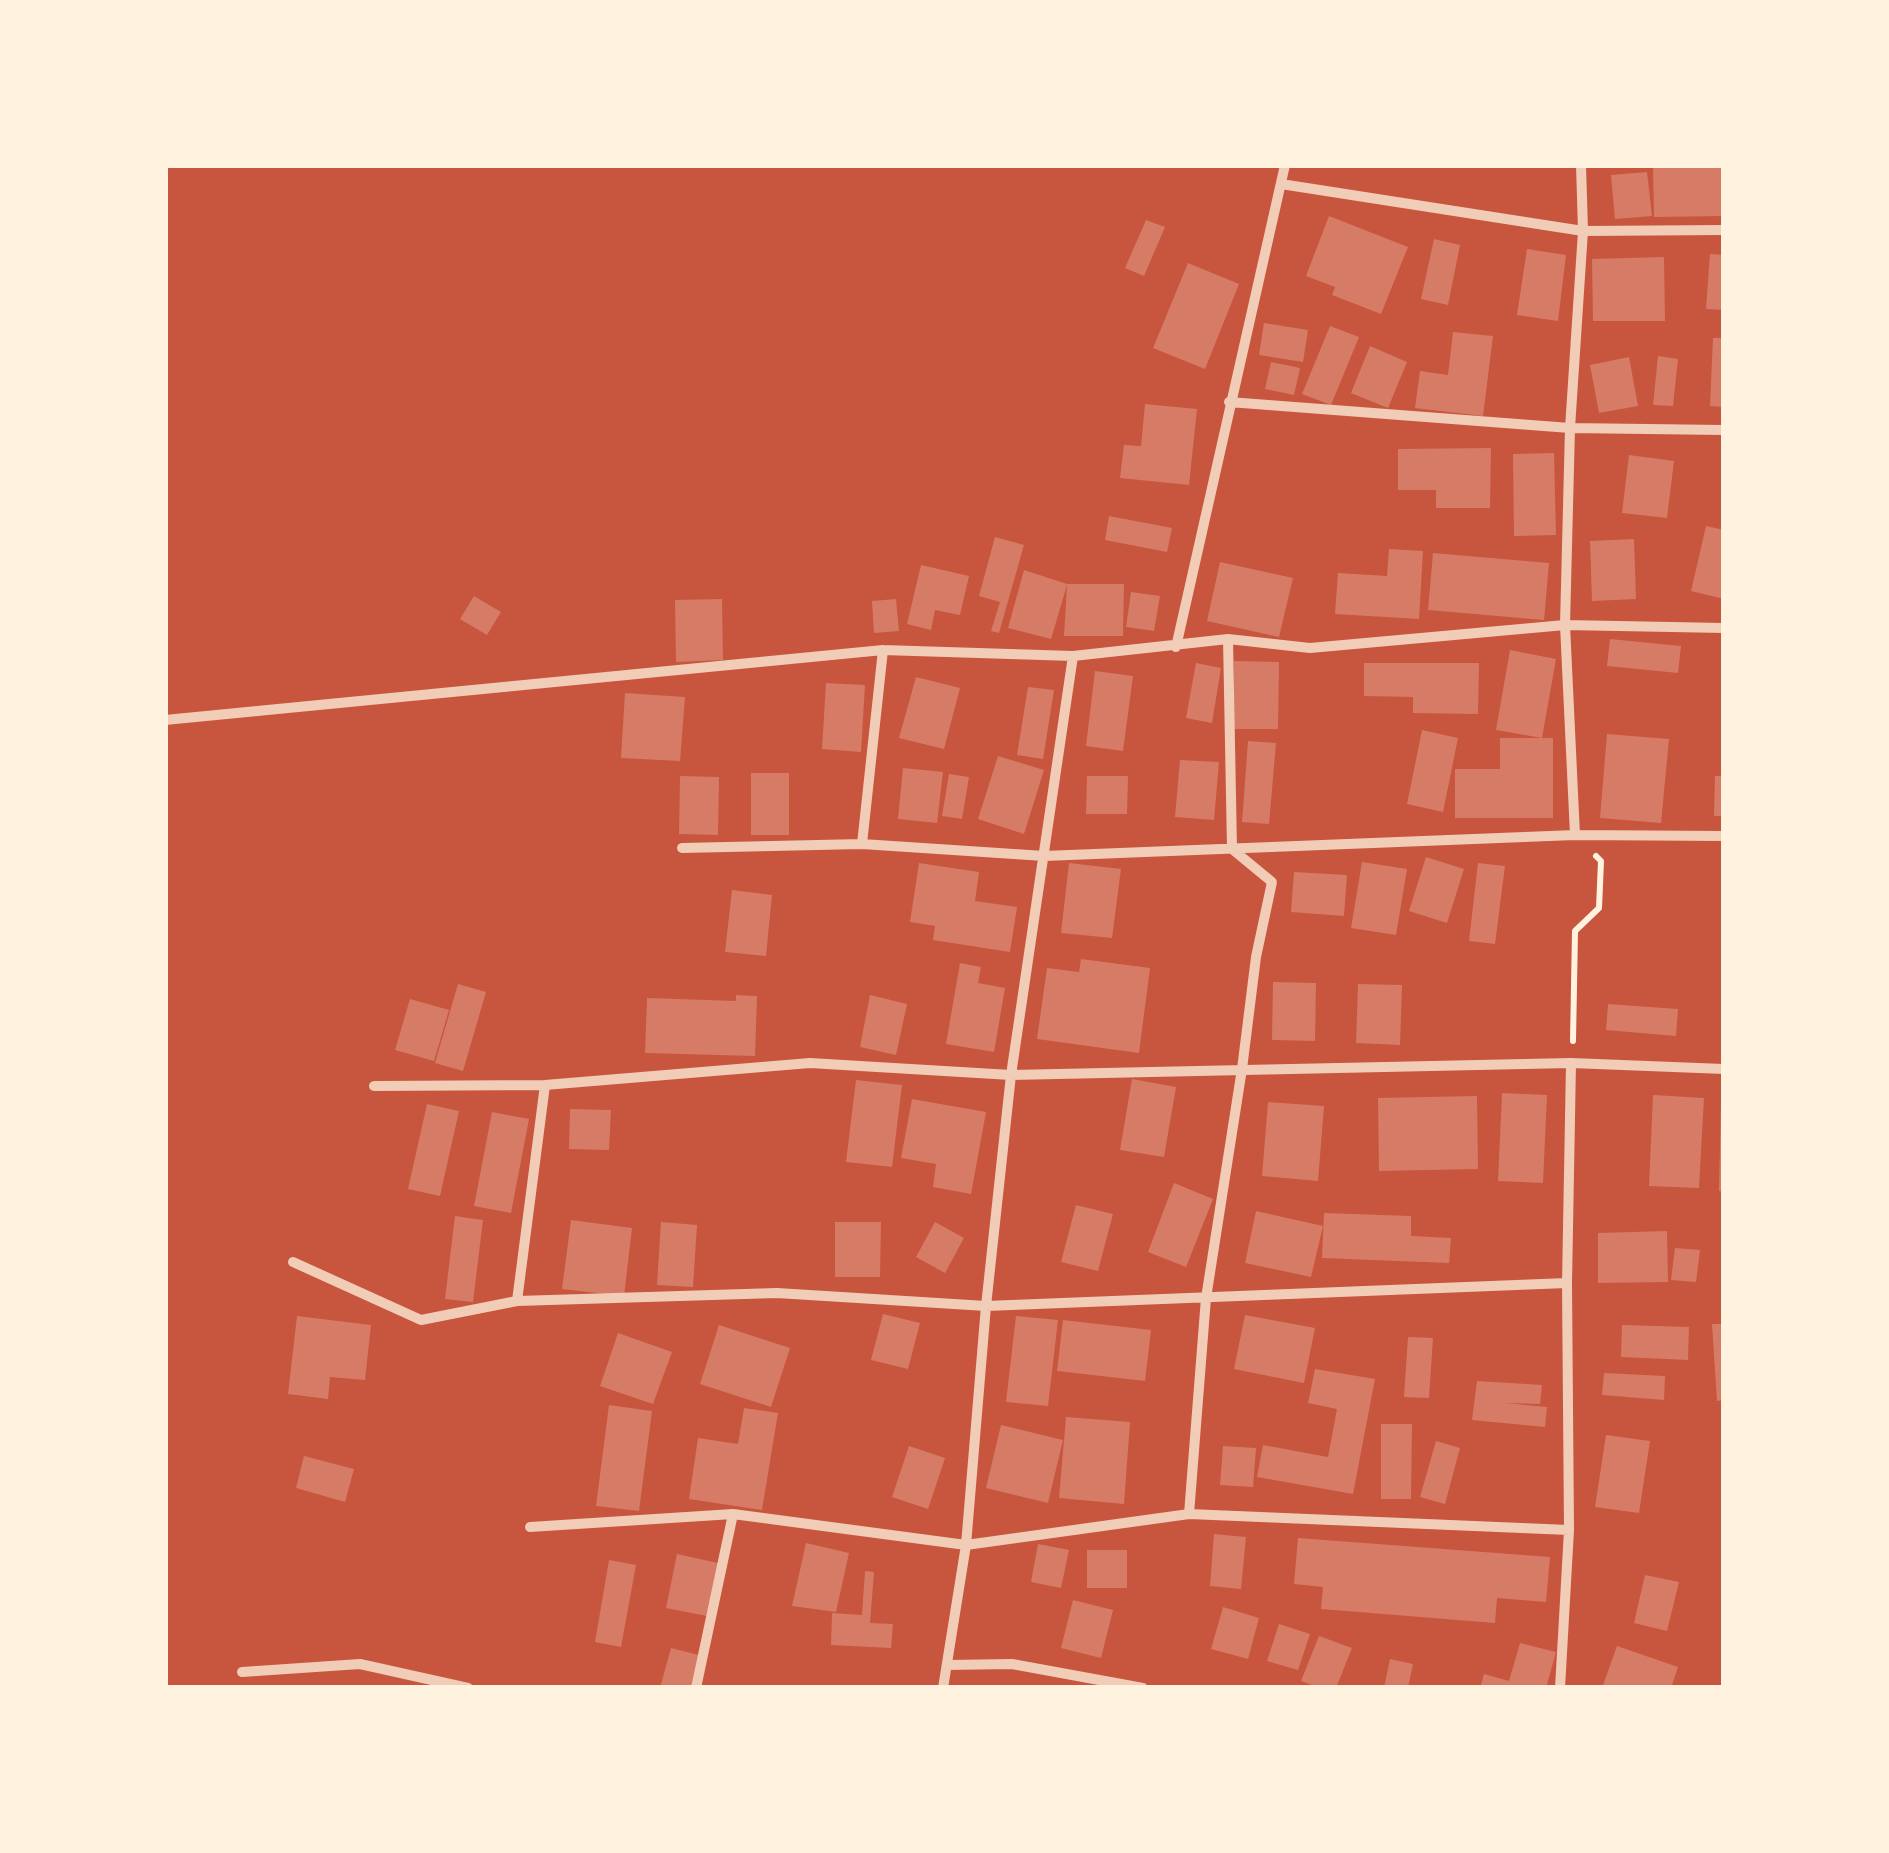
<!DOCTYPE html>
<style>
body{margin:0}
#map{position:relative;width:1889px;height:1853px;overflow:hidden;background:#c8553d;font-family:"IBM Plex Sans",sans-serif}
canvas{display:block}
.frame{position:absolute;inset:0;border:168px solid #fff3e0;pointer-events:none}
</style>
<div id="map">
<canvas width="1889" height="1853"></canvas>
<div class="frame"></div>
</div>
<script>
const c = document.querySelector('canvas').getContext('2d');
c.lineJoin = 'round';
function fill(path, color) {
  c.fillStyle = color;
  c.fill(path, 'evenodd');
}
function shape(rows) {
  const path = new Path2D();
  for (const r of rows) {
    path.moveTo(r[0], r[1]);
    for (let i = 2; i < r.length; i += 2) path.lineTo(r[i], r[i + 1]);
  }
  return path;
}
function strokePath(path, color, width, dash) {
  c.strokeStyle = color;
  c.lineWidth = width;
  c.lineCap = dash ? 'butt' : 'round';
  c.setLineDash(dash || []);
  c.stroke(path);
}
fill(shape([
 [1653,165,1724,165,1724,216,1654,217],
 [1647,172,1652,216,1615,219,1611,175],
 [1329,216,1408,247,1381,314,1332,295,1335,287,1306,276],
 [1146,220,1165,227,1144,276,1125,268],
 [1434,239,1460,245,1448,305,1421,299],
 [1527,249,1566,255,1558,321,1517,315],
 [1710,254,1724,255,1724,310,1706,309],
 [1664,257,1665,321,1593,321,1592,259],
 [1188,263,1239,284,1205,369,1153,348],
 [1264,323,1308,330,1303,362,1259,355],
 [1330,326,1359,337,1331,405,1302,394],
 [1453,332,1493,336,1483,416,1415,408,1420,371,1448,375],
 [1713,338,1724,338,1724,407,1710,406],
 [1370,346,1407,362,1388,408,1351,393],
 [1658,356,1678,359,1673,406,1653,405],
 [1629,357,1638,406,1599,413,1590,365],
 [1271,362,1300,368,1294,395,1265,389],
 [1145,404,1197,409,1189,485,1120,478,1124,445,1141,446],
 [1491,448,1490,508,1436,508,1436,490,1398,490,1398,449],
 [1554,453,1556,535,1514,536,1513,454],
 [1629,455,1674,461,1667,518,1622,513],
 [1109,516,1172,528,1167,552,1105,540],
 [1706,526,1724,530,1724,599,1691,591],
 [995,537,1024,545,999,633,991,631,1000,602,979,596],
 [1634,539,1636,599,1592,601,1590,541],
 [1389,549,1423,551,1419,619,1335,614,1338,573,1387,576],
 [1433,553,1549,563,1544,620,1428,610],
 [1220,562,1293,578,1279,637,1207,621],
 [921,565,969,576,960,615,935,610,931,630,907,624],
 [1024,570,1067,584,1124,584,1123,636,1064,636,1067,585,1051,639,1008,628],
 [1131,592,1160,596,1154,631,1126,627],
 [474,596,501,612,487,635,460,619],
 [722,599,723,660,676,662,675,600],
 [896,599,899,631,874,633,872,601],
 [1610,639,1681,646,1678,673,1607,666],
 [1510,650,1556,659,1542,738,1496,730],
 [1234,661,1279,662,1278,729,1233,729],
 [1196,663,1221,668,1212,723,1186,718],
 [1364,663,1479,663,1478,714,1413,713,1413,697,1364,696],
 [1095,671,1133,676,1123,751,1086,746],
 [916,677,960,688,944,749,899,738],
 [826,683,865,685,861,752,822,749],
 [1028,687,1054,690,1043,759,1017,755],
 [625,693,685,697,680,761,621,758],
 [1422,730,1458,738,1443,812,1407,804],
 [1607,734,1669,739,1661,823,1600,818],
 [1500,738,1553,738,1553,818,1455,818,1455,769,1500,769],
 [1248,741,1276,743,1269,824,1242,822],
 [998,756,1044,770,1024,834,978,819],
 [1180,760,1219,762,1214,820,1175,817],
 [903,768,943,772,937,823,898,819],
 [751,773,789,773,789,835,751,835],
 [949,774,969,777,962,819,942,816],
 [680,776,719,777,718,835,679,834],
 [1087,776,1128,776,1127,814,1086,814],
 [1715,776,1724,776,1724,816,1714,816],
 [1426,857,1464,869,1447,923,1409,911],
 [1362,862,1407,869,1396,935,1351,928],
 [919,863,979,872,975,901,1017,907,1010,952,933,940,935,926,910,922],
 [1069,863,1121,869,1112,938,1061,933],
 [1478,863,1505,866,1495,944,1469,941],
 [1294,872,1347,875,1344,916,1291,912],
 [732,890,772,895,766,956,725,952],
 [1081,959,1150,968,1139,1053,1037,1039,1047,968,1079,972],
 [960,963,981,967,978,983,1005,988,994,1052,946,1044],
 [1273,982,1316,983,1315,1041,1272,1040],
 [458,984,486,992,463,1071,435,1063],
 [1358,984,1402,985,1400,1045,1356,1043],
 [736,995,757,996,755,1056,645,1053,647,998,736,1001],
 [870,995,907,1004,896,1055,860,1047],
 [410,999,449,1010,434,1061,395,1050],
 [1608,1004,1678,1009,1676,1036,1606,1030],
 [1132,1079,1176,1087,1164,1157,1120,1150],
 [856,1080,902,1085,892,1167,846,1162],
 [1502,1093,1547,1095,1543,1183,1498,1181],
 [1653,1095,1704,1098,1699,1188,1649,1186],
 [1477,1096,1478,1169,1379,1171,1378,1098],
 [912,1099,986,1112,971,1194,933,1187,936,1164,901,1158],
 [1721,1100,1724,1100,1724,1192,1719,1191],
 [1268,1102,1324,1106,1318,1181,1262,1176],
 [427,1104,459,1111,440,1196,408,1189],
 [570,1109,611,1110,609,1150,569,1149],
 [492,1112,529,1119,511,1213,474,1206],
 [1174,1183,1213,1199,1186,1267,1148,1252],
 [1076,1205,1113,1214,1098,1271,1061,1262],
 [1256,1211,1323,1226,1311,1277,1245,1263],
 [1324,1213,1411,1216,1411,1236,1451,1238,1449,1263,1322,1258],
 [455,1216,483,1220,473,1302,445,1299],
 [571,1220,632,1228,624,1296,562,1289],
 [661,1222,697,1225,693,1287,657,1285],
 [835,1222,881,1222,880,1277,835,1277],
 [935,1222,964,1238,945,1273,916,1257],
 [1667,1231,1668,1282,1598,1283,1598,1233],
 [1675,1248,1700,1250,1696,1282,1671,1280],
 [883,1314,920,1323,908,1369,871,1360],
 [1245,1315,1315,1328,1304,1383,1234,1369],
 [297,1316,371,1325,365,1380,330,1377,328,1399,288,1394],
 [1016,1316,1058,1320,1048,1406,1006,1402],
 [1063,1320,1151,1330,1145,1381,1057,1371],
 [1712,1324,1724,1324,1724,1400,1717,1401],
 [719,1325,790,1348,771,1407,700,1384],
 [1622,1325,1689,1327,1688,1360,1621,1357],
 [618,1333,672,1352,653,1404,600,1386],
 [1408,1337,1433,1338,1429,1398,1404,1397],
 [1315,1369,1375,1379,1353,1494,1257,1477,1263,1445,1328,1457,1337,1409,1308,1403],
 [1604,1373,1665,1376,1664,1400,1602,1395],
 [1477,1381,1542,1385,1540,1404,1505,1403,1547,1407,1545,1427,1472,1420],
 [609,1405,652,1411,639,1511,596,1506],
 [744,1408,778,1413,762,1510,689,1499,698,1438,738,1444],
 [1066,1417,1130,1422,1124,1504,1059,1498],
 [1381,1424,1412,1424,1411,1499,1381,1499],
 [1001,1425,1063,1440,1048,1503,986,1488],
 [1606,1435,1650,1441,1639,1513,1595,1507],
 [1436,1441,1460,1448,1445,1504,1420,1497],
 [909,1446,945,1458,928,1509,892,1497],
 [1223,1446,1256,1448,1253,1487,1220,1485],
 [304,1456,354,1469,345,1502,296,1488],
 [1214,1534,1246,1537,1241,1589,1210,1586],
 [1298,1538,1550,1557,1546,1602,1497,1598,1495,1623,1321,1609,1323,1587,1294,1584],
 [806,1543,849,1553,836,1612,792,1606],
 [1038,1544,1069,1550,1061,1588,1031,1582],
 [1087,1550,1127,1550,1127,1588,1087,1588],
 [677,1554,718,1563,707,1616,666,1608],
 [609,1560,636,1565,621,1647,595,1642],
 [865,1571,874,1572,870,1623,893,1624,891,1648,831,1645,832,1613,862,1615],
 [1645,1575,1679,1582,1667,1631,1634,1623],
 [1073,1600,1113,1610,1101,1658,1061,1648],
 [1223,1607,1259,1618,1248,1659,1211,1649],
 [1279,1624,1310,1634,1298,1670,1267,1661],
 [1319,1636,1352,1648,1336,1688,1320,1688,1301,1681],
 [1520,1643,1556,1652,1546,1688,1480,1688,1484,1674,1509,1681],
 [1617,1646,1678,1667,1671,1688,1602,1688],
 [671,1648,699,1655,691,1688,660,1688],
 [1390,1659,1413,1664,1408,1688,1384,1688]
]), '#d67c66');
strokePath(shape([
 [1573,1041,1575,931,1599,908,1601,861,1596,856]
]), '#fff3e0', 6);
strokePath(shape([
 [1281,184,1583,231,1724,230],
 [1229,402,1570,428,1724,430],
 [1176,647,1285,165],
 [165,720,883,650,1073,656,1228,639,1310,648,1565,625,1724,628],
 [1575,835,1565,625,1570,428,1583,231,1581,165],
 [862,844,883,650],
 [682,848,862,844,1044,856,1575,835,1724,836],
 [374,1086,545,1085,810,1063,1011,1075,1571,1063,1724,1069],
 [293,1262,421,1320,517,1301,777,1293,986,1306,1567,1283],
 [517,1301,545,1085],
 [1189,1514,1206,1298,1242,1069,1256,957,1272,882,1232,849,1228,639],
 [530,1527,733,1514,966,1545,1189,1514,1569,1530],
 [947,1665,1012,1664,1143,1688],
 [242,1672,360,1664,468,1688],
 [696,1688,733,1514],
 [943,1688,966,1545,986,1306,1011,1075,1073,656],
 [1560,1688,1569,1530,1567,1283,1571,1063]
]), '#f1ccb7', 10);
</script>
